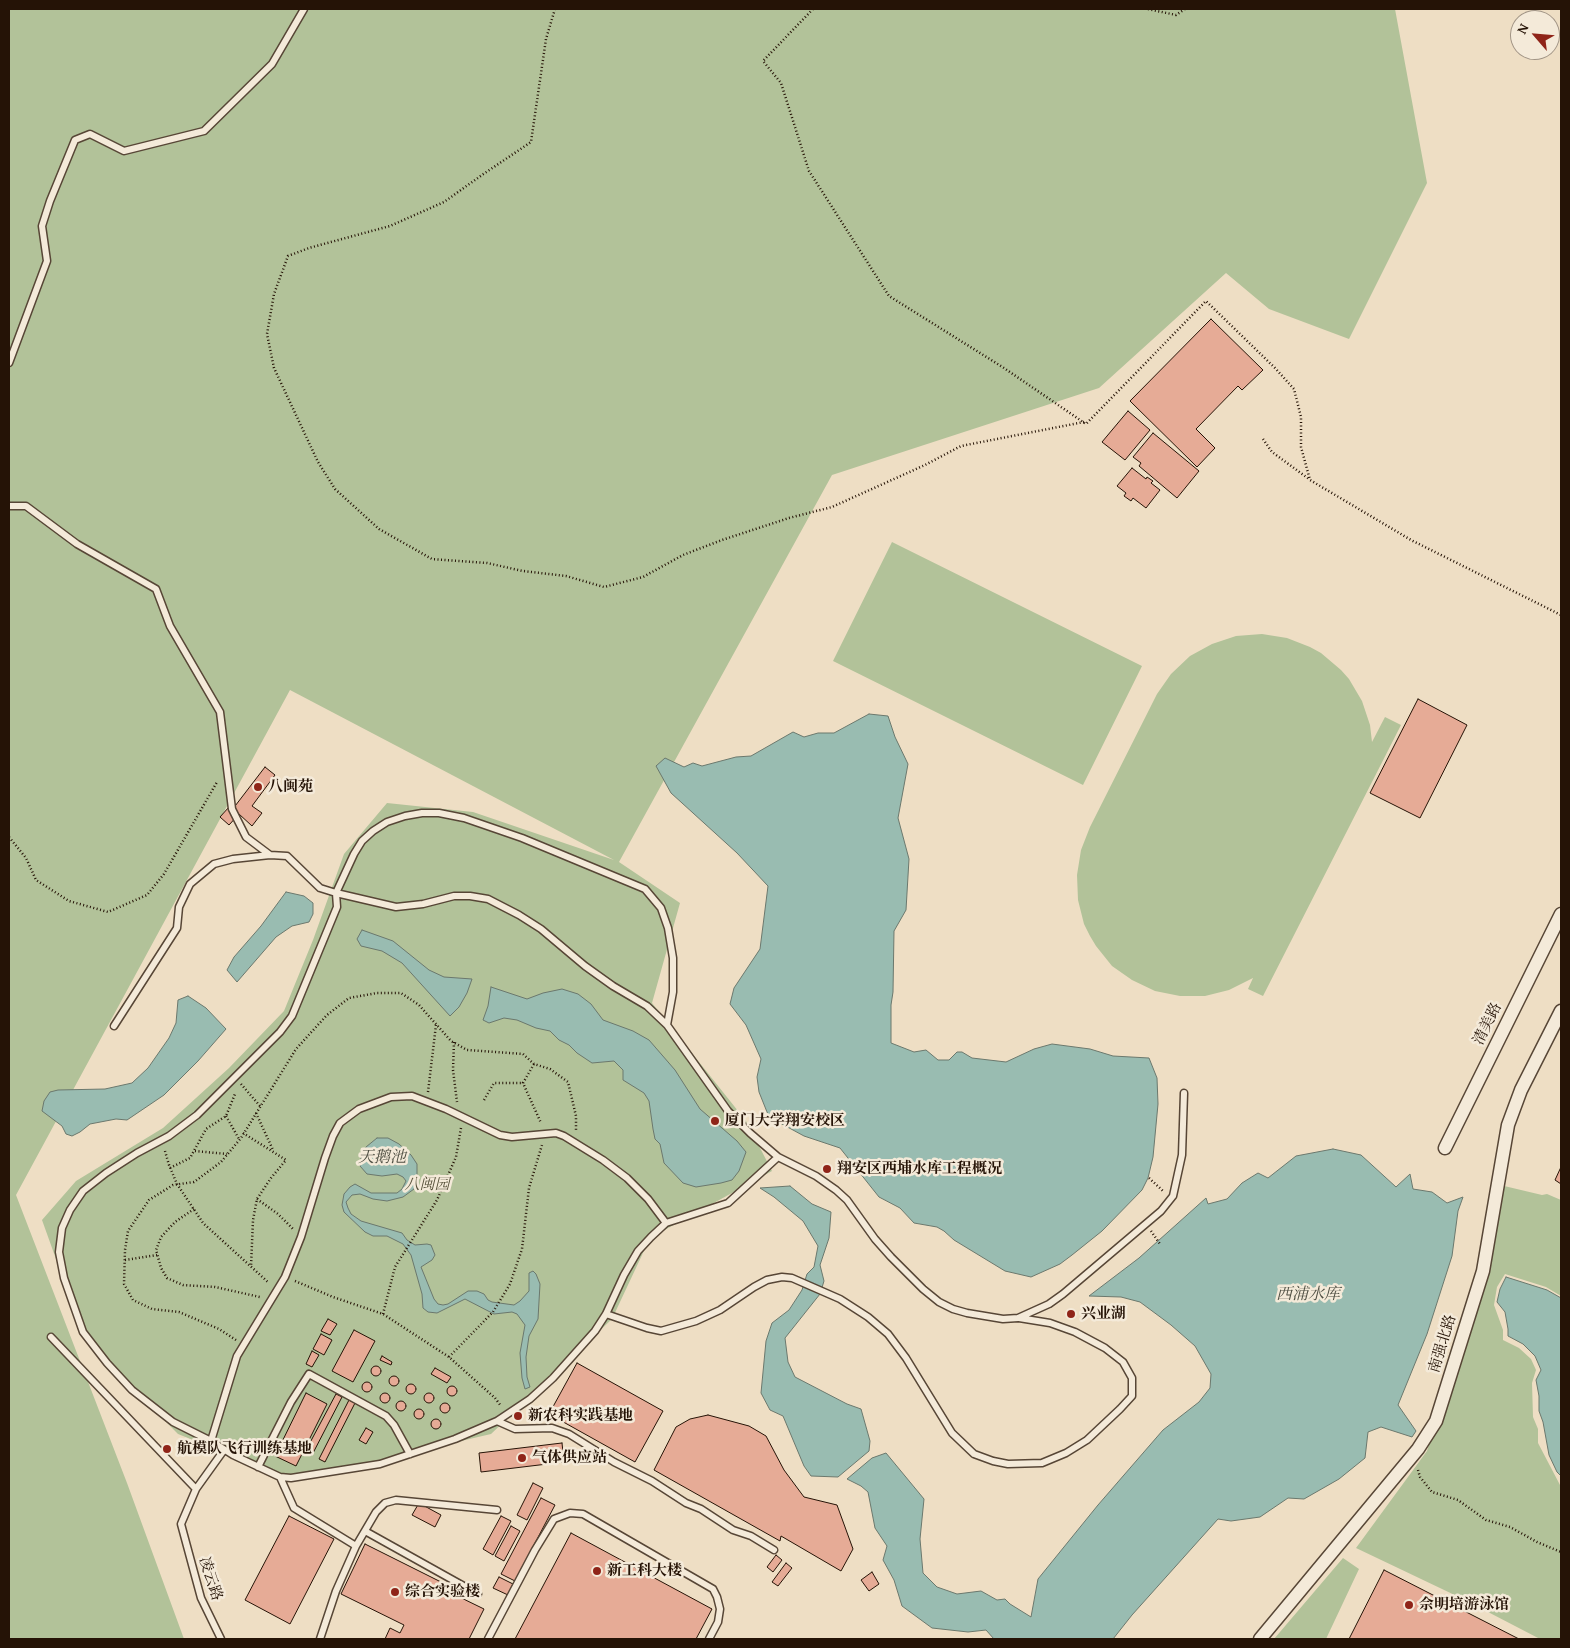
<!DOCTYPE html>
<meta charset="utf-8">
<style>
body{margin:0}
#map{position:relative;width:1570px;height:1648px;overflow:hidden;background:#eedec4;font-family:"Gentium Book Plus",serif}
canvas{display:block}
.frame{position:absolute;inset:0;border:10px solid #251306;pointer-events:none}
.north{position:absolute;left:1510px;top:10px;width:50px;height:50px;box-sizing:border-box;background:#f4ead9;border:1px solid #a19485;border-radius:50%;rotate:297deg;font-size:14px;font-weight:700;line-height:20px;text-align:center;color:#251306}
.north::after{content:'';display:block;margin:auto;width:18px;height:22px;background:#8f2418;clip-path:polygon(50% 0,100% 100%,50% 72%,0 100%)}
</style>
<div id="map">
<canvas width="1570" height="1648"></canvas>
<div class="frame"></div>
<div class="north">N</div>
</div>
<script>
const c = document.querySelector('canvas').getContext('2d');
c.lineJoin = 'round';
function fill(path, color) {
  c.fillStyle = color;
  c.fill(path, 'evenodd');
}
function shape(rows) {
  const path = new Path2D();
  for (const r of rows) {
    if (r.length === 3) {
      path.moveTo(r[0] + r[2], r[1]);
      path.arc(r[0], r[1], r[2], 0, 2 * Math.PI);
      continue;
    }
    path.moveTo(r[0], r[1]);
    for (let i = 2; i < r.length; i += 2) path.lineTo(r[i], r[i + 1]);
  }
  return path;
}
function strokePath(path, color, width, dash) {
  c.strokeStyle = color;
  c.lineWidth = width;
  c.lineCap = dash ? 'butt' : 'round';
  c.setLineDash(dash || []);
  c.stroke(path);
}
function label(font, color, halo, rows, align = 'center') {
  c.font = font + ' "Gentium Book Plus","Noto Serif SC",serif';
  c.lineWidth = 5;
  c.setLineDash([]);
  c.textBaseline = 'middle';
  c.strokeStyle = halo;
  c.fillStyle = color;
  for (const [text, x, y, turn = 0] of rows) {
    c.save();
    c.translate(x, y);
    c.rotate((+turn || 0) * Math.PI / 180);
    c.textAlign = isNaN(turn) ? turn : align;
    if (halo) c.strokeText(text, 0, 0);
    c.fillText(text, 0, 0);
    c.restore();
  }
}
fill(shape([
 [9,9,1395,9,1427,183,1349,339,1269,309,1226,273,1099,388,832,475,619,862,680,903,652,1003,746,1121,772,1171,650,1238,612,1319,491,1434,293,1480,178,1434,85,1340,42,1220,76,1181,163,1128,229,1068,284,1011,313,940,344,854,387,803,473,812,614,860,290,690,16,1195,127,1483,184,1639,9,1639],
 [892,542,1142,666,1083,785,833,661],
 [1262,634,1287,638,1310,647,1321,653,1341,670,1349,679,1362,701,1370,725,1372,742,1385,717,1401,725,1263,996,1248,989,1253,978,1229,990,1205,996,1180,996,1155,991,1132,980,1112,966,1096,946,1090,936,1084,924,1078,900,1077,875,1081,850,1090,827,1157,694,1171,674,1190,656,1212,644,1236,636],
 [1500,1185,1542,1195,1547,1194,1561,1200,1561,1296,1546,1287,1505,1274,1497,1287,1494,1305,1503,1330,1503,1340,1519,1348,1531,1359,1536,1370,1532,1383,1533,1417,1538,1429,1538,1443,1560,1485,1561,1639,1540,1639,1463,1599,1356,1548,1427,1451,1492,1237],
 [1343,1558,1359,1569,1326,1639,1274,1639]
]), '#b2c299');
const water = shape([
 [869,714,888,716,895,737,908,764,898,818,909,859,906,910,894,931,893,992,891,1005,891,1043,914,1052,926,1050,938,1060,949,1060,957,1052,962,1052,972,1058,1006,1062,1034,1049,1052,1044,1090,1049,1113,1056,1149,1058,1157,1078,1158,1104,1153,1157,1148,1178,1142,1190,1102,1231,1072,1255,1060,1264,1031,1277,1005,1271,954,1240,944,1231,937,1227,914,1223,900,1208,879,1197,840,1148,804,1136,769,1117,759,1092,757,1077,761,1059,746,1025,730,1004,734,988,760,949,768,886,737,853,671,793,656,766,665,758,684,767,693,763,702,766,736,757,751,756,793,732,804,737,818,733,834,733,869,714],
 [286,892,304,896,313,903,313,914,309,922,292,926,276,937,237,982,227,970,234,957,261,926,286,892],
 [362,930,393,941,429,970,444,977,472,979,467,993,459,1007,450,1016,402,963,382,951,361,946,357,939,362,930],
 [491,987,527,999,543,993,562,989,578,994,591,1004,603,1020,633,1031,649,1040,675,1070,700,1109,737,1141,746,1152,739,1171,732,1180,721,1183,696,1187,683,1183,664,1163,660,1144,655,1139,653,1129,649,1101,644,1093,623,1080,623,1070,614,1061,592,1063,577,1053,569,1045,559,1040,550,1031,536,1028,517,1020,504,1018,489,1023,483,1020,488,1006,491,987],
 [188,996,206,1008,226,1029,198,1061,164,1095,127,1120,116,1119,90,1124,80,1132,72,1136,66,1134,62,1126,42,1111,44,1101,50,1092,58,1090,105,1089,132,1083,148,1068,169,1038,176,1023,178,1000,188,996],
 [377,1138,388,1138,399,1144,411,1155,417,1164,417,1181,414,1189,403,1197,387,1201,373,1199,360,1194,352,1195,346,1202,348,1208,351,1214,361,1221,402,1233,407,1240,415,1245,427,1244,431,1245,435,1255,432,1260,421,1267,434,1299,438,1304,443,1305,448,1304,468,1291,477,1291,484,1294,488,1300,492,1302,514,1305,520,1301,529,1291,529,1273,533,1271,536,1274,540,1284,538,1319,529,1336,526,1357,527,1377,530,1387,525,1389,522,1378,520,1353,525,1325,517,1314,512,1312,494,1314,465,1299,437,1313,428,1312,423,1308,422,1294,411,1255,403,1244,387,1236,373,1236,365,1232,344,1212,342,1205,344,1194,350,1187,355,1184,371,1193,397,1193,402,1189,406,1181,403,1177,397,1174,382,1176,367,1174,360,1166,361,1158,366,1147,377,1138],
 [1333,1149,1361,1155,1396,1187,1410,1174,1413,1189,1432,1192,1447,1203,1463,1197,1458,1211,1452,1256,1427,1334,1398,1405,1416,1431,1412,1437,1381,1427,1368,1432,1365,1458,1339,1479,1304,1499,1288,1498,1260,1517,1231,1521,1218,1519,1132,1615,1113,1639,994,1639,986,1630,968,1632,932,1628,902,1606,894,1580,883,1560,887,1546,875,1528,868,1492,861,1486,847,1479,872,1458,886,1453,924,1499,920,1539,923,1573,937,1587,957,1594,981,1591,997,1600,1005,1599,1010,1604,1031,1617,1038,1579,1098,1505,1163,1430,1199,1402,1210,1388,1211,1374,1195,1346,1171,1325,1140,1302,1121,1297,1089,1296,1139,1258,1206,1198,1208,1204,1227,1199,1242,1183,1258,1173,1268,1178,1296,1156,1333,1149],
 [790,1186,812,1204,831,1212,829,1238,820,1265,824,1281,820,1294,785,1338,788,1362,795,1377,847,1404,861,1409,870,1441,869,1451,838,1477,811,1476,804,1466,783,1416,770,1410,761,1393,766,1341,772,1323,789,1310,802,1290,807,1274,814,1267,818,1246,803,1221,774,1197,760,1188,790,1186],
 [1506,1277,1547,1290,1561,1298,1561,1476,1557,1472,1549,1455,1543,1422,1539,1411,1539,1396,1536,1380,1541,1370,1535,1356,1523,1344,1508,1336,1508,1329,1505,1312,1497,1302,1500,1289,1506,1277]
]);
fill(water, '#99bcb1');
strokePath(water, '#6b786d', 1);
const building = shape([
 [1211,319,1263,370,1242,390,1238,386,1196,429,1215,448,1197,467,1130,401,1211,319],
 [1128,411,1150,430,1125,460,1102,442,1128,411],
 [1153,433,1199,471,1177,498,1139,466,1141,463,1133,457,1153,433],
 [1132,468,1146,479,1147,477,1153,481,1151,483,1160,490,1146,508,1133,498,1131,501,1124,496,1126,493,1117,486,1132,468],
 [1418,699,1467,725,1420,818,1370,793,1418,699],
 [265,767,275,775,252,806,262,813,252,826,239,814,229,825,220,817,229,807,232,810,265,767],
 [1561,1167,1561,1184,1555,1180,1561,1167],
 [328,1319,337,1324,330,1335,321,1331,328,1319],
 [354,1330,375,1341,353,1382,332,1371,354,1330],
 [321,1334,332,1340,324,1355,313,1349,321,1334],
 [312,1351,319,1355,312,1367,306,1364,312,1351],
 [382,1356,392,1362,391,1365,380,1360,382,1356],
 [577,1363,663,1411,635,1462,549,1414,577,1363],
 [376,1371,5],
 [435,1368,451,1377,447,1383,431,1374,435,1368],
 [394,1381,5],
 [367,1387,5],
 [411,1389,5],
 [452,1391,5],
 [385,1398,5],
 [429,1398,5],
 [306,1393,327,1404,296,1466,275,1456,306,1393],
 [336,1394,342,1397,312,1455,305,1452,336,1394],
 [349,1400,355,1403,325,1462,319,1459,349,1400],
 [401,1406,5],
 [445,1408,5],
 [419,1414,5],
 [708,1415,749,1426,766,1436,784,1470,804,1497,837,1505,853,1549,841,1571,781,1536,780,1541,654,1470,676,1427,690,1419,708,1415],
 [436,1424,5],
 [366,1428,373,1432,366,1444,359,1440,366,1428],
 [562,1443,564,1462,481,1472,479,1453,562,1443],
 [533,1483,543,1488,527,1520,517,1515,533,1483],
 [541,1498,555,1505,515,1581,501,1574,541,1498],
 [419,1503,441,1515,435,1527,412,1515,419,1503],
 [289,1516,334,1539,290,1624,245,1600,289,1516],
 [501,1516,511,1521,493,1555,483,1549,501,1516],
 [511,1526,520,1531,504,1561,495,1556,511,1526],
 [571,1533,712,1609,696,1639,515,1639,571,1533],
 [365,1544,447,1585,445,1590,484,1609,469,1639,385,1639,390,1628,400,1633,404,1625,341,1594,365,1544],
 [776,1555,782,1560,773,1572,767,1567,776,1555],
 [786,1563,792,1568,778,1586,772,1582,786,1563],
 [1384,1570,1519,1639,1349,1639,1384,1570],
 [872,1572,879,1584,869,1591,861,1580,872,1572],
 [499,1577,513,1584,508,1595,493,1588,499,1577]
]);
fill(building, '#e6ab96');
strokePath(building, '#251306', 1);
const lane = shape([
 [9,363,47,261,42,226,50,201,75,140,90,134,124,151,204,131,272,64,304,9],
 [9,506,26,506,77,544,156,589,170,626,220,712,232,809,246,837,270,855,287,856,320,888,336,893,396,907,423,904,454,896,470,896,488,899,519,915,541,929,585,966,613,986,647,1006,667,1025,728,1111,750,1133,778,1157,816,1176,836,1190,847,1200,875,1239,891,1257,923,1289,939,1302,953,1309,967,1313,1003,1319,1018,1318,1049,1304,1063,1294,1161,1211,1173,1196,1182,1155,1184,1093],
 [667,1025,673,992,673,958,668,928,661,908,645,889,522,838,464,818,439,813,422,813,405,816,387,822,373,831,362,841,354,854,336,893,337,907,292,1016,280,1032,197,1115,169,1136,137,1153,106,1173,83,1191,70,1210,62,1228,59,1252,64,1278,83,1332,107,1363,132,1390,173,1422,211,1441,233,1455,280,1477,291,1478,380,1464,455,1439,497,1421,530,1399,553,1378,595,1331,606,1314,624,1275,638,1251,651,1237,666,1223,728,1203,778,1157],
 [114,1026,177,928,179,907,190,884,214,864,233,859,270,855],
 [606,1314,647,1328,661,1331,696,1321,720,1310,754,1287,767,1280,782,1277,792,1278,840,1299,868,1317,888,1334,906,1358,952,1433,974,1454,993,1461,1008,1464,1042,1463,1066,1453,1087,1440,1120,1409,1132,1396,1132,1378,1123,1362,1105,1348,1075,1332,1050,1323,1019,1318],
 [51,1337,196,1489],
 [497,1421,515,1429,552,1428,569,1434,614,1462,652,1481,686,1503,701,1509,733,1530,751,1536,774,1550],
 [211,1441,237,1356,285,1277,301,1237,325,1158,333,1136,340,1123,359,1109,391,1097,412,1096,446,1109,500,1135,512,1137,556,1133,564,1136,603,1160,627,1178,648,1199,666,1223],
 [258,1467,291,1402,309,1374,386,1416,394,1425,410,1454],
 [280,1477,294,1508,356,1546],
 [365,1531,478,1594],
 [221,1639,201,1598,181,1524,196,1489,224,1450],
 [320,1639,336,1591,356,1546,376,1512,385,1503,396,1500,497,1510],
 [488,1639,535,1550,554,1519,570,1513,583,1514,713,1589,717,1597,720,1609,718,1622,709,1639]
]);
const street = shape([
 [1445,1148,1561,914],
 [1260,1639,1418,1449,1436,1421,1483,1271,1508,1125,1521,1090,1561,1011]
]);
strokePath(lane, '#574636', 9);
strokePath(street, '#574636', 15);
strokePath(shape([
 [555,9,546,39,531,142,482,175,444,202,390,226,309,248,288,256,274,294,267,334,274,368,318,462,335,489,379,529,432,559,487,563,523,571,566,576,604,587,643,577,683,555,722,540,789,518,832,507,925,465,961,446,1084,422],
 [813,9,763,61,781,83,809,171,889,296,1004,368,1086,424,1206,301,1275,368,1294,389,1301,417,1301,447,1310,480,1411,540,1561,615],
 [1148,9,1176,15,1185,9],
 [1263,439,1272,452,1309,479],
 [9,837,26,858,36,880,69,901,108,912,147,895,164,874,217,782],
 [454,1042,453,1070,457,1102],
 [534,1064,523,1083,541,1123],
 [241,1084,260,1106],
 [428,1092,436,1025],
 [484,1100,494,1083,523,1083],
 [256,1113,273,1150],
 [226,1116,239,1139],
 [243,1133,286,1160,271,1178,257,1199,253,1220,251,1267],
 [165,1151,169,1165,177,1184,203,1223,269,1283],
 [195,1151,227,1154],
 [170,1168,190,1158,206,1129,226,1116,235,1094],
 [1149,1178,1163,1191],
 [257,1199,278,1214,293,1229],
 [194,1209,175,1222,161,1237,156,1250,161,1268,167,1278,183,1285,215,1287,260,1297],
 [1151,1231,1160,1244],
 [125,1260,157,1255],
 [295,1281,333,1297,383,1314,449,1357,495,1398,501,1406],
 [383,1314,395,1267,437,1200,456,1157,461,1128],
 [236,1340,219,1329,179,1312,152,1309,133,1300,124,1284,125,1250,128,1231,149,1200,173,1185,194,1182,221,1162,241,1138,296,1049,327,1015,349,998,377,993,401,993,419,1005,451,1041,467,1050,523,1054,534,1064,550,1069,568,1082,576,1116,576,1132],
 [449,1357,493,1312,510,1284,522,1249,529,1188,542,1145],
 [1418,1470,1420,1477,1432,1492,1458,1500,1486,1520,1510,1527,1537,1542,1561,1552]
]), '#251306', 2.5, [1, 2.5]);
strokePath(lane, '#f4ead9', 6);
strokePath(street, '#f4ead9', 12);
for (const [x, y, r, color] of [
 [258,787,5,"#8f2418"],
 [715,1121,5,"#8f2418"],
 [827,1169,5,"#8f2418"],
 [1071,1314,5,"#8f2418"],
 [518,1416,5,"#8f2418"],
 [167,1449,5,"#8f2418"],
 [522,1458,5,"#8f2418"],
 [597,1571,5,"#8f2418"],
 [395,1592,5,"#8f2418"],
 [1409,1605,5,"#8f2418"]
]) {
  const dot = new Path2D();
  dot.arc(x, y, r, 0, 2 * Math.PI);
  c.fillStyle = color;
  c.fill(dot);
  strokePath(dot, '#f4ead9', 2);
}
label('bold 15px', '#251306', '#f4ead9', [
 ["八闽苑",268,787],
 ["厦门大学翔安校区",725,1121],
 ["翔安区西埔水库工程概况",837,1169],
 ["兴业湖",1081,1314],
 ["新农科实践基地",528,1416],
 ["航模队飞行训练基地",177,1449],
 ["气体供应站",532,1458],
 ["新工科大楼",607,1571],
 ["综合实验楼",405,1592],
 ["佘明培游泳馆",1419,1605]
], 'left');
label('15px', '#251306', '#f4ead9', [
 ["清美路",1488,1024,-64],
 ["南强北路",1443,1344,-73],
 ["凌云路",210,1579,72]
]);
label('italic 15px', '#565039', '#f4ead9', [
 ["八闽园",427,1185]
]);
label('italic 16px', '#4e4e42', '#f4ead9', [
 ["天鹅池",382,1158],
 ["西浦水库",1308,1295]
]);
</script>
